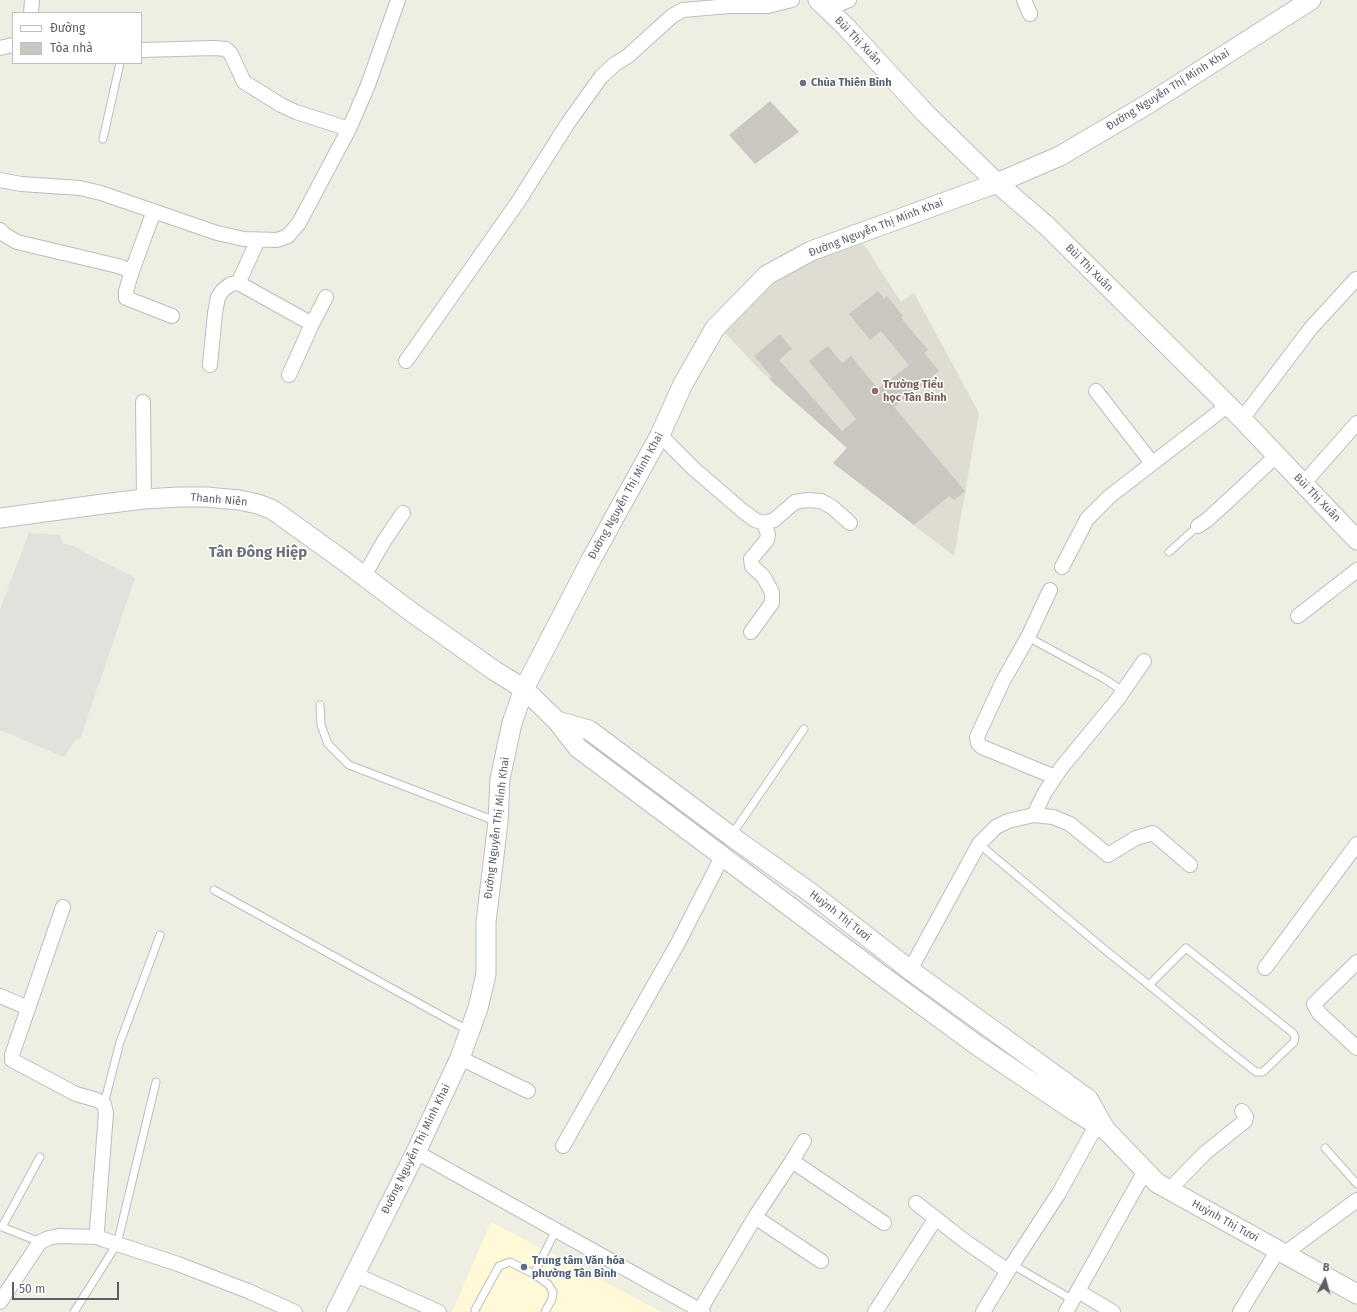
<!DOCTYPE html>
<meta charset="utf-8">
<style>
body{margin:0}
#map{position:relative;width:1357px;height:1312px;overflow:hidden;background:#efeee3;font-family:"Fira Sans",sans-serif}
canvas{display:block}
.legend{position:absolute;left:12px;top:12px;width:130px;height:52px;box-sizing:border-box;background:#fff;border:1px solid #bdbfc1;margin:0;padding:5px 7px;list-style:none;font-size:12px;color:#5b5f65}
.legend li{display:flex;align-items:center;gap:8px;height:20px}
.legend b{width:20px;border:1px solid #bdbfc1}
.north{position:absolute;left:1305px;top:1260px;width:40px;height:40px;-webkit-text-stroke:3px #fff;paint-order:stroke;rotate:6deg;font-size:11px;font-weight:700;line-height:16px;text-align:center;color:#5b5f65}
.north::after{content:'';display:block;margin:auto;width:14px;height:18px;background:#5b5f65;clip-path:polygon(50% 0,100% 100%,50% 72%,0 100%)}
.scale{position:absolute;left:12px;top:1282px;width:107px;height:18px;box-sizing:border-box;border:2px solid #5b5f65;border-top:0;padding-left:5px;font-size:12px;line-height:14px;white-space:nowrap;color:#5b5f65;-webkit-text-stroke:3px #fff;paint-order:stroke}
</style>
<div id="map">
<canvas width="1357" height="1312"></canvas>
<ul class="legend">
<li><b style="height:5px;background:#fff"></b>Đường</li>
<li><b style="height:11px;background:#cac7c0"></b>Tòa nhà</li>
</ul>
<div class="north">B</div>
<div class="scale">50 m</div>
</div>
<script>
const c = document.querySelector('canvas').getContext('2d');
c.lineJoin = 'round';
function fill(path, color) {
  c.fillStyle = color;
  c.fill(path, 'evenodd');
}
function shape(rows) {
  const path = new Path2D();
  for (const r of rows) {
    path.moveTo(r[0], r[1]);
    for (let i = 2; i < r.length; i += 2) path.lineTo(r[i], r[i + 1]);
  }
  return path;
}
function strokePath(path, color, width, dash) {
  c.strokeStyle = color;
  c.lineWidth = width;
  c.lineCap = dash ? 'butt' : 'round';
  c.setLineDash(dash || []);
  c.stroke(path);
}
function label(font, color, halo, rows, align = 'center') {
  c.font = font + ' "Fira Sans",sans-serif';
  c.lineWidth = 3;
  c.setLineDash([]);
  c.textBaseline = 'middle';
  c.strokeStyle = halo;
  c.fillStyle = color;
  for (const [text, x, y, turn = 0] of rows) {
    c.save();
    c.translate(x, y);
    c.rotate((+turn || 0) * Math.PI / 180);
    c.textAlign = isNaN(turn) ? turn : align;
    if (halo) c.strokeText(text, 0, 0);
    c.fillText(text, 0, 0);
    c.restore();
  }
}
fill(shape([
 [491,1222,662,1312,452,1312]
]), '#fff9d8');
fill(shape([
 [29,533,60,535,63,543,73,546,135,578,81,737,75,741,64,757,0,730,0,609]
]), '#e3e1db');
fill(shape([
 [862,242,901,302,914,293,979,413,954,556,833,463,847,448,761,371,723,331,771,282,815,257]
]), '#dfddd2');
fill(shape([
 [770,101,799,132,755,164,729,135],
 [878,291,884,299,887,296,903,316,901,318,928,350,924,353,939,371,894,407,965,491,954,500,949,496,914,525,833,463,847,448,769,379,772,377,754,356,780,334,792,349,779,360,842,431,856,419,809,361,828,346,842,363,851,356,878,389,909,365,881,331,870,340,849,314]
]), '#cac7c0');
const lane = shape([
 [103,139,120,63],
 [1169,552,1198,526],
 [1028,637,1103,678,1123,691],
 [320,705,321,725,328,744,349,765,498,822],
 [731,836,804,729],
 [979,844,1104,949,1149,985,1224,1047,1256,1072,1263,1072,1294,1042,1295,1037,1293,1033,1186,948,1149,985],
 [214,890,469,1031],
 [104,1104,120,1042,160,935],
 [1325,1148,1357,1184],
 [40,1242,2,1227,40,1157],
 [1013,1265,1073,1300],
 [534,1274,556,1230],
 [74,1312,117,1244,156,1082],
 [475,1312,475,1310,499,1266,510,1262,534,1274,548,1284,553,1292,552,1299,545,1312]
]);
const street = shape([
 [1024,0,1030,14],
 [827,9,849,0],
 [31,13,32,0],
 [0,48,13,45],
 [141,50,214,48,226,49,231,54,244,82,281,105,296,112,349,129],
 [0,180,21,184,80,188,101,193,217,233,244,239,277,240,288,236,299,223,349,129,368,85,398,0],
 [154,211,132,271,126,291,126,298,172,316],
 [0,230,5,235,17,242,118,266,132,271],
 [258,240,240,279,240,283,242,285,312,324,326,297],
 [406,361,518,202,568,123,601,77,615,64,628,56,672,16,683,10,729,6,768,6,792,0],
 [210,365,215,313,218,297,223,290,231,284,240,283],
 [289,375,312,324],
 [1096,391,1152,463],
 [143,402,144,499],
 [1242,419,1311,328,1356,279],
 [660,435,694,469,744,512,755,520,764,523,774,520,795,502,807,500,821,501,832,507,850,523],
 [1303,484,1357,423],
 [1198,526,1207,520,1229,500,1277,455],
 [1062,567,1087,519,1110,496,1227,406],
 [364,576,384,541,403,513],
 [1298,616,1357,570],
 [751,632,772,603,772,592,763,576,752,566,751,559,767,540,768,534,764,523],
 [1055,777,1062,767,1117,700,1144,661],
 [1034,815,1053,817,1070,824,1108,855,1136,838,1153,833,1190,865],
 [63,907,12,1055,12,1060,76,1094,97,1100,104,1104,106,1113,97,1230,98,1237,102,1239,178,1264,248,1291,295,1312],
 [1357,962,1314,1004,1319,1013,1357,1048],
 [1265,968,1357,844],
 [910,970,979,844,996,827,1008,821,1034,815,1044,794,1055,777,982,747,978,743,977,737,1003,681,1028,637,1050,590],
 [0,996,28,1008],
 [460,1058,528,1091],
 [563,1146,678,943,722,857],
 [416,1152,703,1312],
 [792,1161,804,1141],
 [1169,1190,1205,1153,1245,1121,1246,1117,1242,1111],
 [916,1203,966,1242,1008,1271,1059,1193,1097,1124],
 [755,1217,821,1261],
 [1284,1254,1357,1200],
 [354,1274,439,1312],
 [1078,1291,1113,1312],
 [0,1302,40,1242,49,1238,59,1236,98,1237],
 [700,1310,755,1217,792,1161,884,1223],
 [875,1312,936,1218],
 [983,1312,1008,1271],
 [1066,1312,1145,1171],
 [1240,1312,1278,1250]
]);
const secondary = shape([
 [818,0,846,27,925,113,997,183,1048,227,1242,419,1357,540],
 [0,518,103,504,144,499,179,497,206,497,239,500,258,504,273,510,340,558,410,611,495,671,524,689,557,721,578,748,877,972,978,1046,1076,1112,1107,1131,1157,1183,1357,1294],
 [557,721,589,730,731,836,811,893,910,970,1088,1099,1105,1129],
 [336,1312,416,1152,460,1058,478,1008,486,974,486,922,498,822,500,779,512,723,524,689,592,558,660,435,683,384,715,328,767,275,811,251,997,183,1060,156,1148,104,1311,0]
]);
strokePath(lane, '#bbbdc3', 9);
strokePath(street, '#bbbdc3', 16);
strokePath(secondary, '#bcbfc6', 21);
strokePath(lane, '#fff', 7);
strokePath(street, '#fff', 14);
strokePath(secondary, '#fff', 19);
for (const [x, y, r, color] of [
 [803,83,4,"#6b7280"],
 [875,391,4,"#8d6e63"],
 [524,1267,4,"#5c6f8a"]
]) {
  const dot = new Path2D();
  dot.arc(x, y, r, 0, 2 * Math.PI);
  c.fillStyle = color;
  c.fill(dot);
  strokePath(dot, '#fff', 1.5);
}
label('11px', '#5b5f65', '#fff', [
 ["Bùi Thị Xuân",858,41,46],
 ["Đường Nguyễn Thị Minh Khai",1168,90,-32],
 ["Đường Nguyễn Thị Minh Khai",876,228,-21],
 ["Bùi Thị Xuân",1089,268,45],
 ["Đường Nguyễn Thị Minh Khai",626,496,-61],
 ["Bùi Thị Xuân",1317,498,46],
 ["Thanh Niên",219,500,5],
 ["Đường Nguyễn Thị Minh Khai",497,828,-83],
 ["Huỳnh Thị Tươi",840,916,38],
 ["Đường Nguyễn Thị Minh Khai",416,1149,-64],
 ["Huỳnh Thị Tươi",1225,1221,29]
]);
label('bold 11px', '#5b616d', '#fff', [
 ["Chùa Thiên Bình",811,83]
], 'left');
label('bold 11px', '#785e54', '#fff', [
 ["Trường Tiểu",883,385],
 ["học Tân Bình",883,398]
], 'left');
label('bold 11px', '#4e5e75', '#fff', [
 ["Trung tâm Văn hóa",532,1261],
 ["phường Tân Bình",532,1274]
], 'left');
label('bold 15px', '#6c7177', '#fff', [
 ["Tân Đông Hiệp",258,553]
]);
</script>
